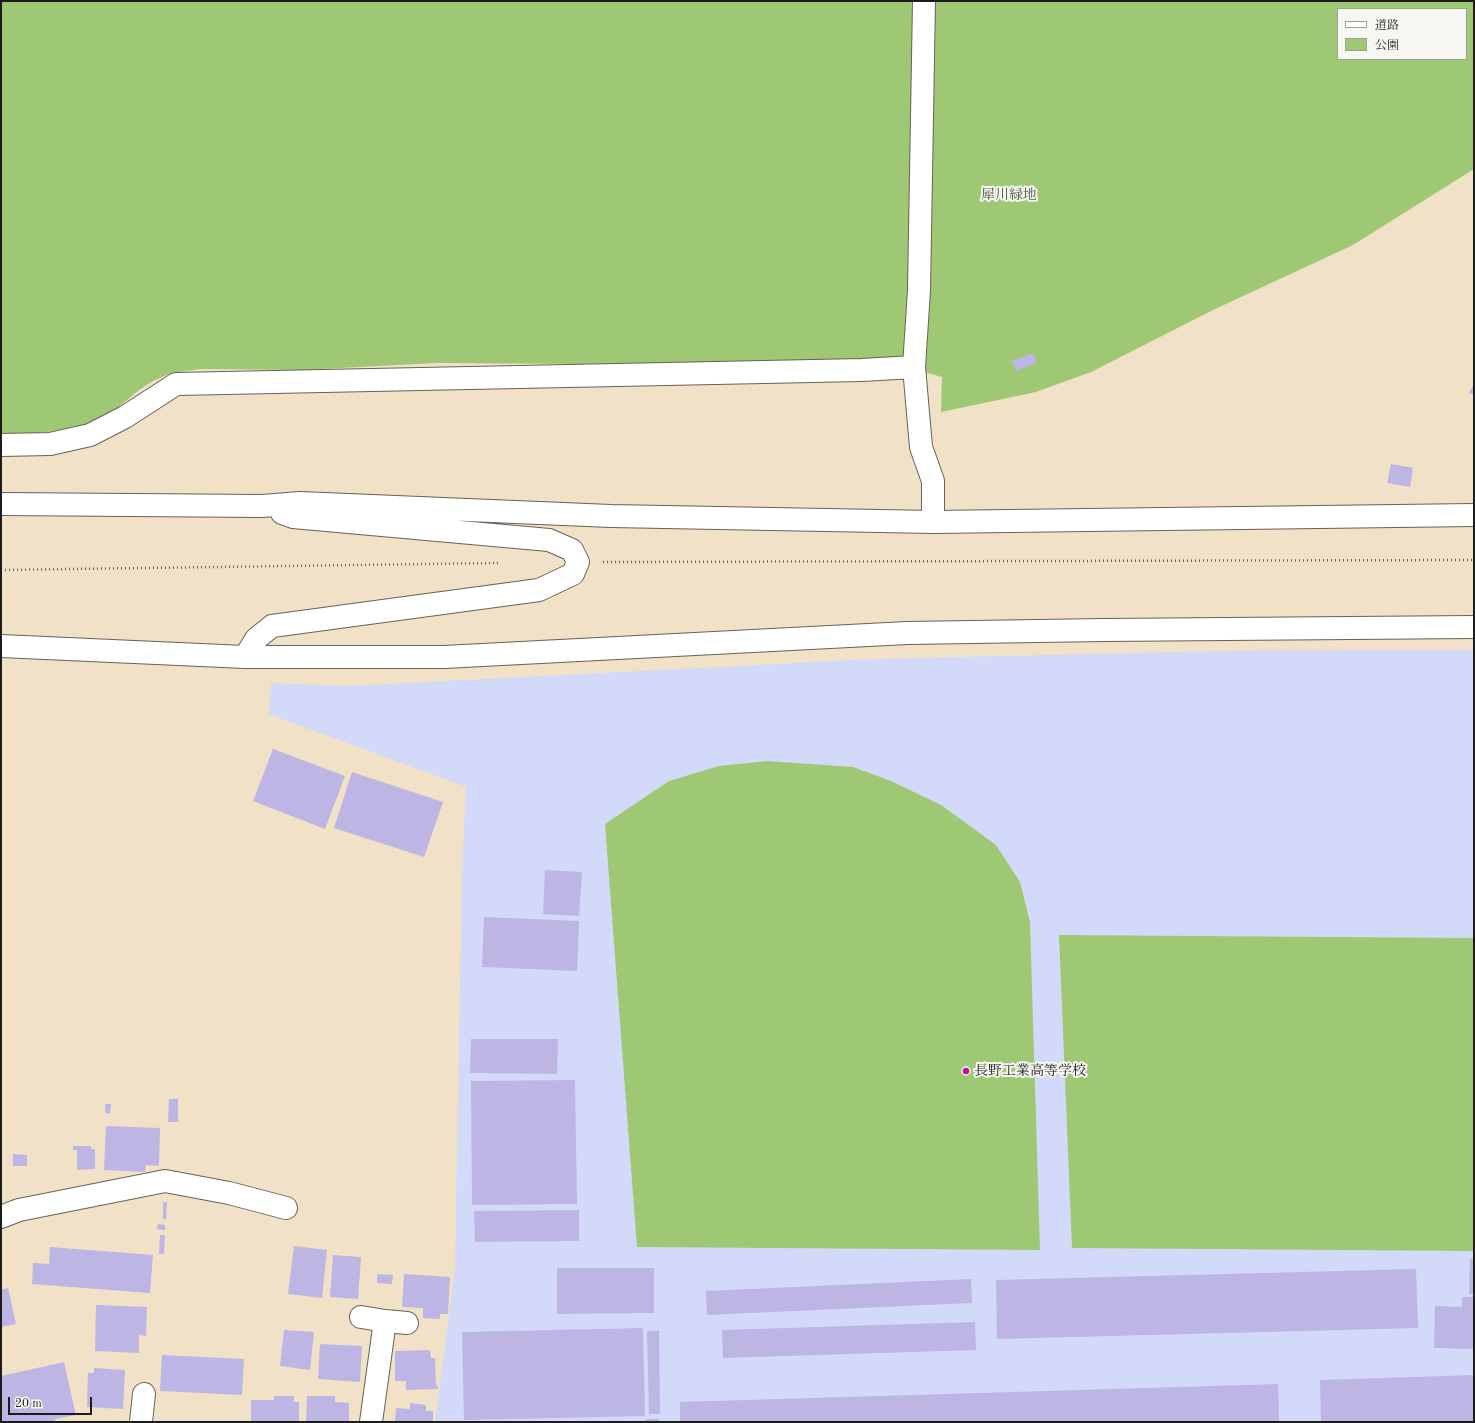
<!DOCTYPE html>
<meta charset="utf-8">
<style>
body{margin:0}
#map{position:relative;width:1475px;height:1423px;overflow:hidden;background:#f1e1c6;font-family:"Old Standard TT","Noto Serif JP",serif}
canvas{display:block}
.frame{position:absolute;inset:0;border:2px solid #1c1c1c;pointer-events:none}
.legend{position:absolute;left:1337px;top:8px;width:130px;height:52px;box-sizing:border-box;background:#f6f6f2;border:1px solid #9f9f9c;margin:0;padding:5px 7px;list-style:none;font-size:12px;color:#1c1c1c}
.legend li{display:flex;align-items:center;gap:8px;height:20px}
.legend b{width:20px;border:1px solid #9f9f9c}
.scale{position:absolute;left:8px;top:1397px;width:84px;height:18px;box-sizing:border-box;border:2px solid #1c1c1c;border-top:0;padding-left:5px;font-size:12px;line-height:14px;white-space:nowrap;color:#1c1c1c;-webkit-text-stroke:3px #f6f6f2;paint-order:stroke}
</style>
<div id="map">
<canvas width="1475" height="1423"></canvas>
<div class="frame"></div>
<ul class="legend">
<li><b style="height:5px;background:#fff"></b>道路</li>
<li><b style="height:11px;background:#9fc874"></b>公園</li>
</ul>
<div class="scale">20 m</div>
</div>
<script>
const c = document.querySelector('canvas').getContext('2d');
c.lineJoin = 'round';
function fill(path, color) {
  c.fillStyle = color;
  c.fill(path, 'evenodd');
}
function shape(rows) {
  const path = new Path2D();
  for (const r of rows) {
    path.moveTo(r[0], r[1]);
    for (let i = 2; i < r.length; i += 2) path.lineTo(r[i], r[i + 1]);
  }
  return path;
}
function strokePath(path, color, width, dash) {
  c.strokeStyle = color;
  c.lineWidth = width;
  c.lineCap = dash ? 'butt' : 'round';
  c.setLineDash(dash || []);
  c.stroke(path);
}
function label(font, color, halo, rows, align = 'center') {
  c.font = font + ' "Old Standard TT","Noto Serif JP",serif';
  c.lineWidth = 4;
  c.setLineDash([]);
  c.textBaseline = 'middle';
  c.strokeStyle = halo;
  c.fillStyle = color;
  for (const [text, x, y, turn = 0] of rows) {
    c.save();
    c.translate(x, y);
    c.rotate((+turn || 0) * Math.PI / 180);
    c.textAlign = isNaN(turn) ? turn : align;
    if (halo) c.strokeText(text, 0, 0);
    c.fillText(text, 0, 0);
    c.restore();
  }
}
fill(shape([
 [1263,650,1474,650,1474,1422,435,1422,455,1269,462,874,466,787,269,714,271,683,348,686,874,659]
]), '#d3d9f9');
fill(shape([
 [1,1,1474,1,1474,169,1353,245,1213,310,1091,372,1036,392,941,412,942,377,882,360,576,364,436,363,301,370,201,369,171,373,153,381,139,390,116,409,88,424,36,434,1,434],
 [1338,9,1466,9,1466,59,1338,59],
 [767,761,853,767,891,781,941,805,996,845,1020,882,1030,922,1040,1250,637,1247,605,824,669,781,719,766],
 [1059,935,1474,938,1474,1251,1072,1248]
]), '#9fc874');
fill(shape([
 [1033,353,1037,363,1016,371,1012,361],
 [1474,383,1474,395,1469,393],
 [1391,464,1413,468,1410,487,1387,483],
 [273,749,345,776,325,829,253,801],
 [352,772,443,802,424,857,334,828],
 [545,870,582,872,579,916,543,914],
 [484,917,579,921,577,971,482,967],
 [471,1039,558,1039,557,1074,470,1073],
 [575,1080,577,1204,472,1205,471,1081],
 [169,1099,178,1099,178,1122,168,1122],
 [105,1104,111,1104,110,1114,105,1113],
 [106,1126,160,1128,159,1166,146,1165,145,1172,104,1170],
 [73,1146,91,1146,91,1149,95,1149,95,1169,77,1170,77,1150,73,1150],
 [13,1154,27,1155,27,1166,13,1166],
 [163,1202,167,1202,166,1219,163,1219],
 [579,1210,579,1241,475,1242,474,1211],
 [158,1224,165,1225,165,1230,157,1229],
 [160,1235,165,1235,164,1254,159,1254],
 [294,1246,327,1250,322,1298,288,1294],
 [50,1247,153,1255,150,1293,32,1284,33,1263,49,1264],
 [333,1255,361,1257,358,1299,330,1297],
 [1470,1259,1474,1259,1474,1294,1469,1294],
 [557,1268,654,1268,654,1313,557,1314],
 [1416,1269,1418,1328,997,1339,996,1280],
 [377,1274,393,1275,392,1284,377,1283],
 [404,1274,450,1277,448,1314,440,1314,440,1319,423,1318,423,1308,402,1307],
 [971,1279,972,1303,707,1315,706,1291],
 [8,1288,16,1324,1,1327,1,1290],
 [1462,1297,1474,1297,1474,1349,1434,1348,1435,1306,1462,1307],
 [96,1305,147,1307,146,1336,139,1335,139,1353,95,1351],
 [975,1322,976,1350,723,1358,722,1330],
 [643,1328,645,1416,464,1420,462,1332],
 [284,1330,314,1332,310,1370,280,1366],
 [647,1331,659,1331,660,1414,649,1414],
 [320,1344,362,1346,360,1382,318,1379],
 [430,1350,431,1358,435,1358,436,1386,438,1386,438,1389,406,1390,406,1381,395,1381,395,1351],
 [162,1355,244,1359,242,1395,160,1391],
 [64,1362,76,1415,55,1419,56,1422,1,1422,1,1376],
 [94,1368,125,1370,123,1409,87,1407,88,1373,94,1373],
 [1474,1375,1474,1422,1321,1422,1320,1380],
 [1278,1384,1279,1422,680,1422,680,1402],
 [274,1396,294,1396,294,1402,299,1402,299,1422,251,1422,251,1400,274,1400],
 [307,1396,335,1396,335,1402,349,1403,349,1422,306,1422],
 [410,1403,426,1405,426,1411,433,1411,433,1422,395,1422,396,1408,410,1409],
 [646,1419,659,1419,659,1422,646,1422]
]), '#bdb6e4');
const minor = shape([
 [914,367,921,447,933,481,933,522],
 [1,445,50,444,90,435,125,417,176,384,862,370,914,367,919,290,924,1],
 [1,504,262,506,300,503,611,516,933,522,1474,515],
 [1,646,245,657,444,657,907,633,1104,630,1474,627],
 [245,657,256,639,272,626,539,590,573,574,578,562,572,550,549,540,293,517,282,513],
 [1,1217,19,1210,165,1181,229,1193,286,1208],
 [361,1317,385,1321],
 [141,1422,144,1394],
 [371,1422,385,1321,407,1323]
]);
strokePath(minor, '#676158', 24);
strokePath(shape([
 [603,562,1474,560],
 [1,570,498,563]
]), '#676158', 2.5, [1, 3]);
strokePath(minor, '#fff', 22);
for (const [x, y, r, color] of [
 [966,1071,4,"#b5179e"]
]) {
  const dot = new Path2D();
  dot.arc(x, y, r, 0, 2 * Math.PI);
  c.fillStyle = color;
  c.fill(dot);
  strokePath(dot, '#f6f6f2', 1.5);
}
label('14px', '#4a583b', '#f6f6f2', [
 ["犀川緑地",1009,195]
]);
label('14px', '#1c1c1c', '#f6f6f2', [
 ["長野工業高等学校",974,1071]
], 'left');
</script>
